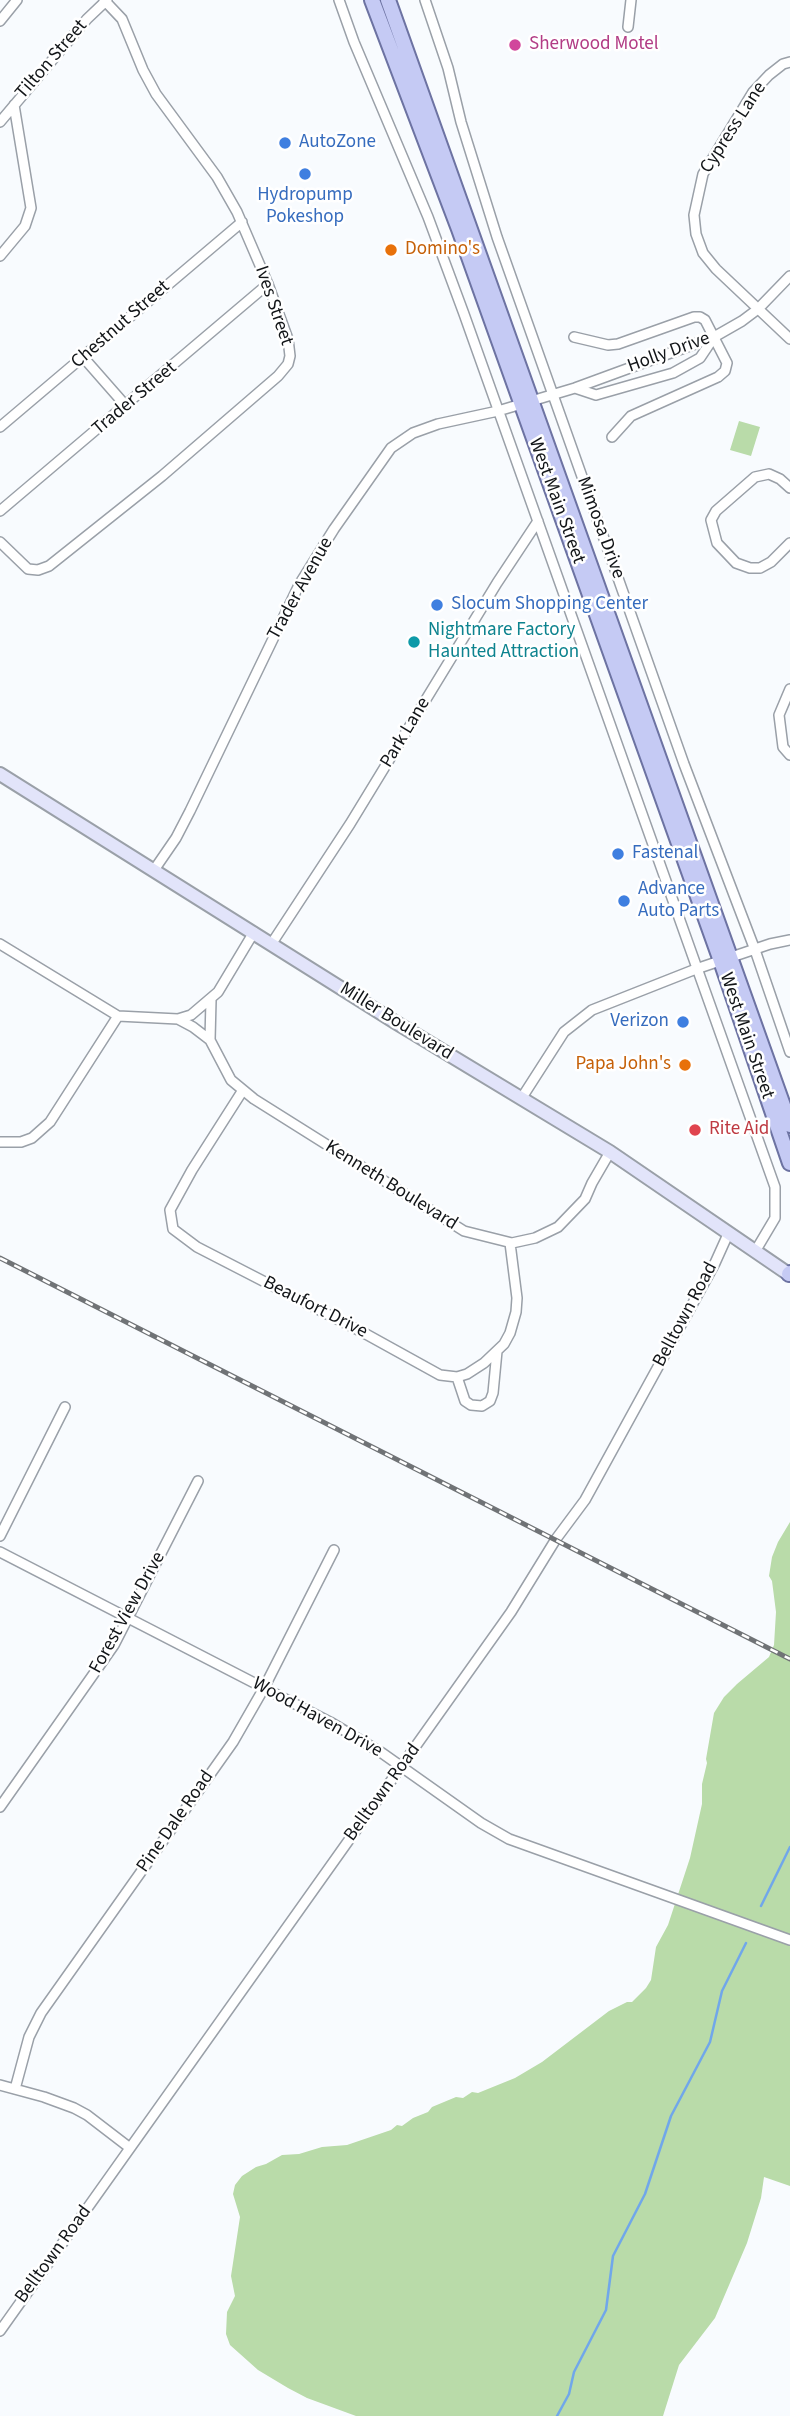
<!DOCTYPE html>
<style>
body{margin:0}
canvas{display:block;background:#f8fbfe}
</style>
<canvas width="790" height="2416"></canvas>
<script>
const c = document.querySelector('canvas').getContext('2d');
c.lineJoin = 'round';
function fill(path, color) {
  c.fillStyle = color;
  c.fill(path, 'evenodd');
}
function shape(rows) {
  const path = new Path2D();
  for (const r of rows) {
    path.moveTo(r[0], r[1]);
    for (let i = 2; i < r.length; i += 2) path.lineTo(r[i], r[i + 1]);
  }
  return path;
}
function strokePath(path, color, width, dash) {
  c.strokeStyle = color;
  c.lineWidth = width;
  c.lineCap = dash ? 'butt' : 'round';
  c.setLineDash(dash || []);
  c.stroke(path);
}
function label(font, color, halo, rows, align = 'center') {
  c.font = font + ' "Source Sans 3",sans-serif';
  c.lineWidth = 5;
  c.setLineDash([]);
  c.textBaseline = 'middle';
  c.strokeStyle = halo;
  c.fillStyle = color;
  for (const [text, x, y, turn = 0] of rows) {
    c.save();
    c.translate(x, y);
    c.rotate((+turn || 0) * Math.PI / 180);
    c.textAlign = isNaN(turn) ? turn : align;
    if (halo) c.strokeText(text, 0, 0);
    c.fillText(text, 0, 0);
    c.restore();
  }
}
fill(shape([
 [739,421,760,427,751,456,730,450],
 [790,1522,790,2186,764,2177,761,2198,747,2243,715,2318,679,2365,663,2416,356,2416,307,2398,288,2388,258,2370,230,2345,226,2334,227,2312,235,2296,231,2276,240,2217,233,2194,235,2185,242,2176,256,2167,266,2164,282,2155,299,2154,322,2147,347,2145,391,2130,397,2125,402,2126,413,2118,428,2112,432,2107,456,2097,463,2098,472,2092,478,2093,515,2078,542,2062,609,2011,627,2002,632,2002,646,1988,651,1980,656,1947,668,1925,690,1858,702,1804,702,1784,707,1763,706,1759,714,1713,724,1697,737,1684,769,1657,774,1645,776,1612,772,1581,769,1576,772,1557,778,1542]
]), '#b9dba9');
strokePath(shape([
 [761,1906,790,1847],
 [557,2416,569,2394,574,2372,606,2310,613,2256,645,2194,671,2116,710,2042,722,1991,746,1943]
]), '#70a7ea', 2.5);
const street = shape([
 [339,0,354,42,428,217,464,314,775,1187,775,1218,756,1250],
 [425,0,448,68,461,122,497,237,684,764,755,950,790,1052],
 [0,21,17,0],
 [628,27,631,0],
 [790,62,783,64,769,75,753,92,703,174,694,215,696,234,703,253,716,269,790,339],
 [0,122,87,19,107,0],
 [0,256,25,226,31,208,14,105],
 [574,337,608,345,618,344,694,317,700,317,705,320,727,363,725,371,718,377,631,416,612,437],
 [83,357,126,406],
 [575,388,596,395,673,373,700,358,714,337],
 [0,427,242,222],
 [790,488,780,479,769,474,755,477,716,511,711,520,717,543,736,563,750,568,760,568,771,562,790,543],
 [0,511,268,284],
 [0,542,28,569,38,570,49,566,162,476,278,376,288,364,290,356,288,339,268,284,237,212,217,177,156,94,143,70,122,19,104,0],
 [790,689,779,715,783,747,790,755],
 [154,870,176,838,190,811,299,585,334,529,391,448,413,433,438,424,498,411,575,388,714,337,742,321,758,309,790,276],
 [272,943,350,824,497,583,538,521],
 [0,944,118,1016,178,1019,193,1027,210,1040,231,1080,254,1099,464,1231,512,1243,535,1238,558,1227,585,1199,592,1183,610,1152],
 [178,1019,191,1015,218,992,254,932],
 [210,1040,211,1000],
 [243,1090,192,1170,170,1210,173,1229,197,1247,364,1333,440,1375,457,1377,467,1374,484,1363,504,1344,510,1333,516,1312,517,1298,510,1243],
 [521,1099,564,1032,592,1010,696,969,770,944,790,940],
 [0,1142,21,1142,32,1138,50,1122,118,1016],
 [457,1377,465,1401,471,1405,482,1406,490,1401,493,1393,497,1351],
 [0,1536,65,1407],
 [0,1552,330,1722,382,1753,481,1823,509,1839,790,1940],
 [0,1807,114,1645,198,1481],
 [0,2085,44,2097,74,2108,87,2115,130,2148],
 [15,2089,29,2037,41,2013,233,1742,264,1688,334,1550],
 [0,2331,511,1612,556,1539,585,1500,715,1263,729,1232]
]);
const secondary = shape([
 [0,774,395,1022,610,1152,790,1275]
]);
const primary = shape([
 [372,0,459,229,721,961,790,1163],
 [388,0,790,1125],
 [789,1274,790,1273]
]);
strokePath(street, '#9aa0a8', 12);
strokePath(secondary, '#9aa0a8', 16);
strokePath(primary, '#6d73a2', 18);
strokePath(street, '#fff', 9);
strokePath(secondary, '#e2e4fa', 12);
strokePath(primary, '#c5caf4', 14);
const rail = shape([
 [0,1258,790,1659]
]);
strokePath(rail, '#707376', 5);
strokePath(rail, '#fff', 2.5, [8]);
for (const [x, y, r, color] of [
 [515,45,7,"#d1479c"],
 [285,143,7,"#3f7fe0"],
 [305,174,7,"#3f7fe0"],
 [391,250,7,"#e8710a"],
 [437,605,7,"#3f7fe0"],
 [414,642,7,"#0f9aa8"],
 [618,854,7,"#3f7fe0"],
 [624,901,7,"#3f7fe0"],
 [683,1022,7,"#3f7fe0"],
 [685,1065,7,"#e8710a"],
 [695,1130,7,"#e0444e"]
]) {
  const dot = new Path2D();
  dot.arc(x, y, r, 0, 2 * Math.PI);
  c.fillStyle = color;
  c.fill(dot);
  strokePath(dot, '#fff', 2.5);
}
label('19px', '#b23c85', '#fff', [
 ["Sherwood Motel",529,45]
], 'left');
label('19px', '#121518', '#fff', [
 ["Tilton Street",52,60,-49],
 ["Cypress Lane",734,128,-57],
 ["Ives Street",273,306,71],
 ["Chestnut Street",121,325,-41],
 ["Holly Drive",669,353,-20],
 ["Trader Street",135,399,-40],
 ["West Main Street",556,501,70],
 ["Mimosa Drive",600,528,70],
 ["Trader Avenue",301,589,-61],
 ["Park Lane",406,733,-59],
 ["Miller Boulevard",396,1022,32],
 ["West Main Street",746,1036,71],
 ["Kenneth Boulevard",391,1186,32],
 ["Beaufort Drive",315,1308,27],
 ["Belltown Road",686,1315,-62],
 ["Forest View Drive",128,1613,-61],
 ["Wood Haven Drive",317,1718,29],
 ["Belltown Road",383,1793,-54],
 ["Pine Dale Road",176,1822,-55],
 ["Belltown Road",54,2255,-54]
]);
label('19px', '#366cbe', '#fff', [
 ["AutoZone",299,143],
 ["Hydropump",305,196,"center"],
 ["Pokeshop",305,218,"center"],
 ["Slocum Shopping Center",451,605],
 ["Fastenal",632,854],
 ["Advance",638,890],
 ["Auto Parts",638,912],
 ["Verizon",669,1022,"right"]
], 'left');
label('19px', '#c56008', '#fff', [
 ["Domino's",405,250],
 ["Papa John's",671,1065,"right"]
], 'left');
label('19px', '#0d838f', '#fff', [
 ["Nightmare Factory",428,631],
 ["Haunted Attraction",428,653]
], 'left');
label('19px', '#be3a42', '#fff', [
 ["Rite Aid",709,1130]
], 'left');
</script>
